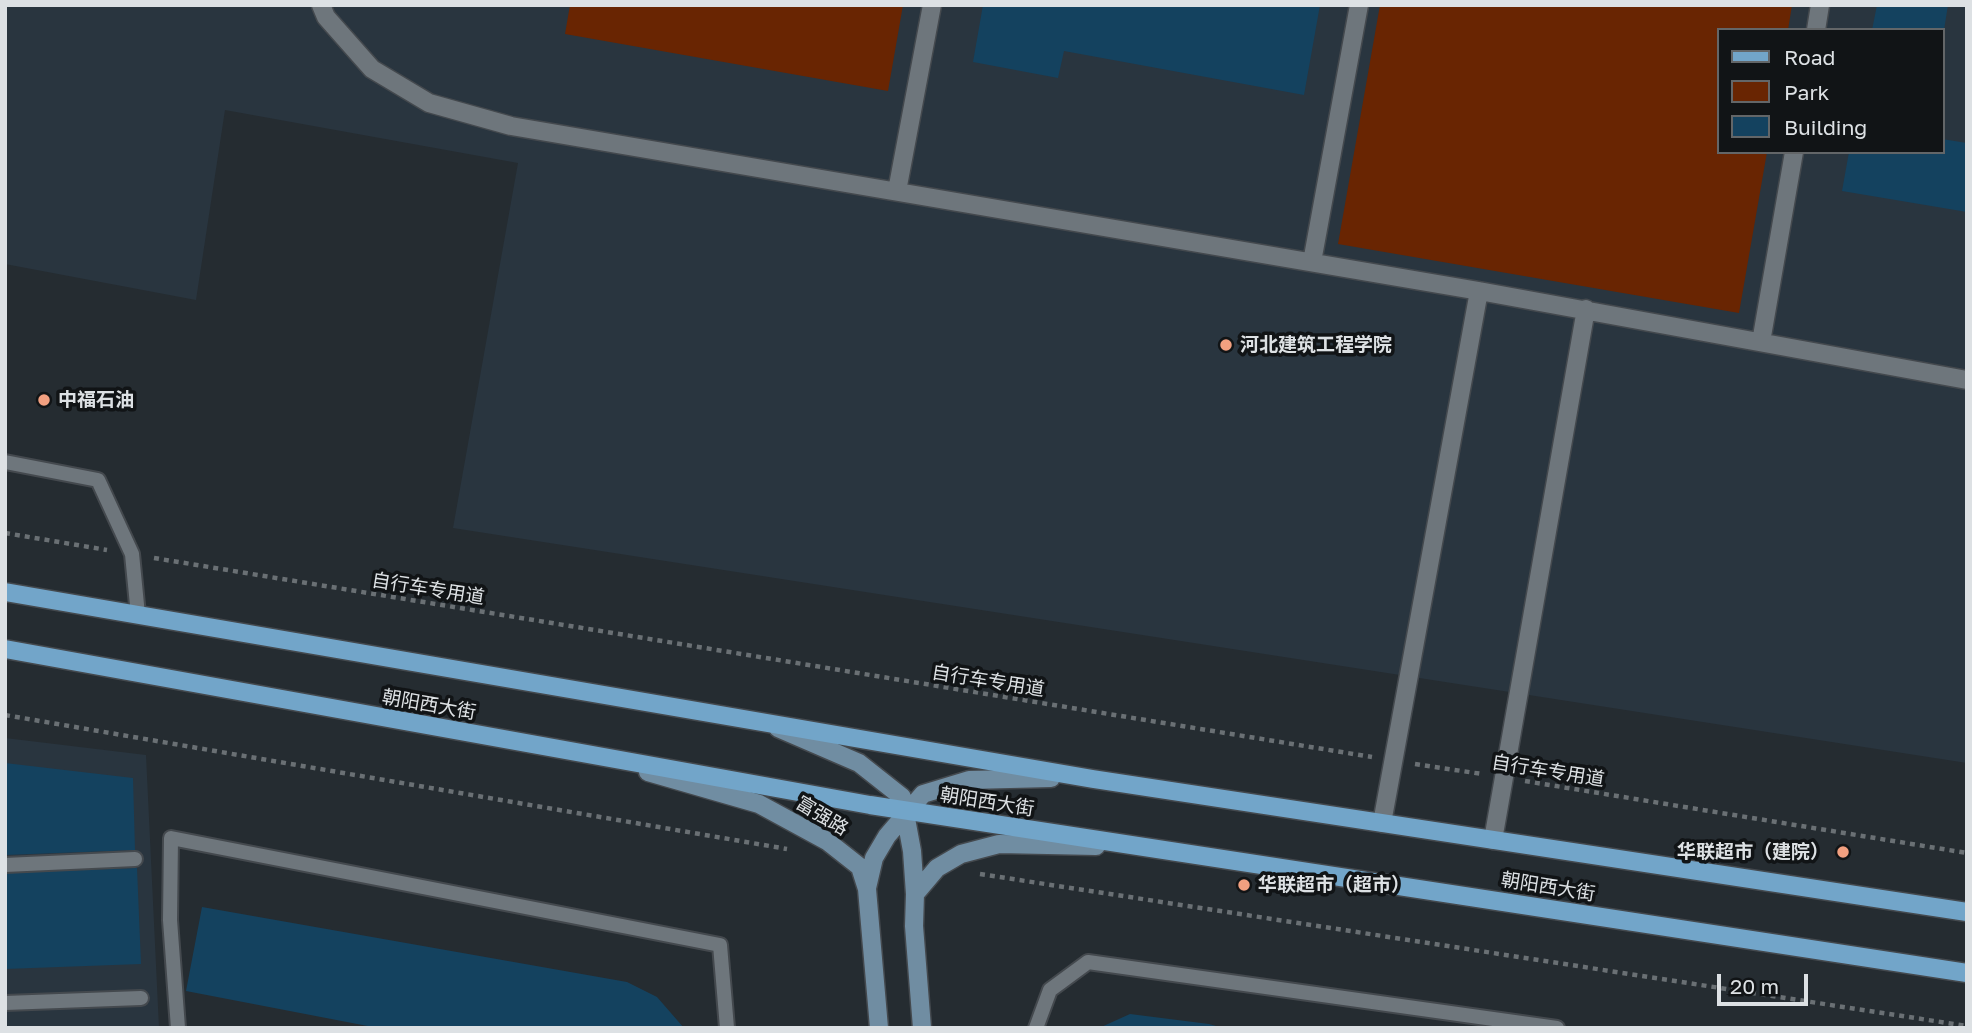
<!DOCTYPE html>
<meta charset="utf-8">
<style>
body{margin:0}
#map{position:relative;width:1972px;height:1033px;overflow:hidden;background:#252c31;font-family:"Golos Text",sans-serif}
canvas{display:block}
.frame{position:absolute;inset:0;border:7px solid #dde1e4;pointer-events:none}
.legend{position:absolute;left:1717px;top:28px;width:228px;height:126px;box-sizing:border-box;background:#111416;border:2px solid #636668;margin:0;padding:9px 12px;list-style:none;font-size:21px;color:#dde1e4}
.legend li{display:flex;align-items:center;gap:14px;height:35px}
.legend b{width:35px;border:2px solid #636668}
.scale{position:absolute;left:1717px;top:974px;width:91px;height:32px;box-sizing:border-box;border:4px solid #dde1e4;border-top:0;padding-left:9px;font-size:21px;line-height:24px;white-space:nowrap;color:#dde1e4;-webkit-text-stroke:5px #111416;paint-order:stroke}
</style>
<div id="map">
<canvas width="1972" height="1033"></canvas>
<div class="frame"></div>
<ul class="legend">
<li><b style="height:9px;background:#72a5c9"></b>Road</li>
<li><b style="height:19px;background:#692502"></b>Park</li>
<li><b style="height:19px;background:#14425f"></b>Building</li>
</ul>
<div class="scale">20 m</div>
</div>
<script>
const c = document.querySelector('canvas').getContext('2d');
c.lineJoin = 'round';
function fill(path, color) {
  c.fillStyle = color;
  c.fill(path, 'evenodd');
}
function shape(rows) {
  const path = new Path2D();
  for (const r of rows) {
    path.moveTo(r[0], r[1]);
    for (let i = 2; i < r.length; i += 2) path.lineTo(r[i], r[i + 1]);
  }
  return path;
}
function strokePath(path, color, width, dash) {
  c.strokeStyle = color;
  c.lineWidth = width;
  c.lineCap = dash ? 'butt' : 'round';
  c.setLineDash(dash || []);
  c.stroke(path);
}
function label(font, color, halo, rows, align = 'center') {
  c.font = font + ' "Golos Text","Noto Sans SC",sans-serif';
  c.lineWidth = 7;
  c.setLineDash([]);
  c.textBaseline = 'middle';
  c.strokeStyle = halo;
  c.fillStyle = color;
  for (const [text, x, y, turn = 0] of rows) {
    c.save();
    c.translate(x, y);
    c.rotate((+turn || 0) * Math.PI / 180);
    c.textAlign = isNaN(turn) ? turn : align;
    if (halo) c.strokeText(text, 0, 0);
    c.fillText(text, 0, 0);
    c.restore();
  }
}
fill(shape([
 [5,5,1967,5,1967,763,453,528,518,163,225,110,196,300,5,264],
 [1718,30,1942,30,1942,152,1718,152],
 [5,738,146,755,159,1028,5,1028]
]), '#29353f');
fill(shape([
 [570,5,903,5,888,91,565,34],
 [1380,5,1792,5,1788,30,1718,30,1718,152,1767,152,1739,313,1338,244]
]), '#692502');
fill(shape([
 [983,5,1320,5,1304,95,1064,51,1058,78,973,62],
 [1877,5,1948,5,1944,30,1872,30],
 [1942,139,1967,143,1967,212,1842,191,1849,152,1942,152],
 [5,763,133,778,135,850,5,855],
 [137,868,141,964,5,969,5,873],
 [202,907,627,982,657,997,684,1028,378,1028,186,991],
 [1130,1014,1209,1024,1223,1028,1099,1028]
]), '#14425f');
const service = shape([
 [5,462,98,480,132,554,138,615],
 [5,865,135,859],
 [5,1003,141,998],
 [178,1028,170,920,171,838,720,945,727,1028],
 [1036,1028,1050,990,1088,962,1557,1028]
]);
const minor = shape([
 [321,5,326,17,372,69,429,103,511,126,1479,291,1967,380],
 [1816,30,1820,5],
 [897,191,932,5],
 [1312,262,1359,5],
 [1761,342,1794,152],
 [1382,823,1479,291],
 [1493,840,1586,309]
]);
const secondary = shape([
 [778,728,859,763,902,797,912,851,915,894],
 [648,772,759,804,827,841,860,867,867,889,879,1028],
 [867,888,874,858,887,836,923,794,969,780,1051,778],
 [922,1028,914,926,915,894,937,868,961,854,999,844,1096,846]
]);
const primary = shape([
 [5,592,1093,779,1967,912],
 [5,649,870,805,1967,973]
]);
strokePath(service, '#44494e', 18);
strokePath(minor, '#44494e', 21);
strokePath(secondary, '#44494e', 21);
strokePath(primary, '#44494e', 21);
strokePath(shape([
 [5,533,107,550],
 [154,558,1372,757],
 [5,715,787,849],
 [1415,764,1482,774],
 [1525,781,1967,853],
 [980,874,1967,1026]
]), '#6a7074', 4.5, [5, 5]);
strokePath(service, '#6e767c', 14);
strokePath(minor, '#6e767c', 18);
strokePath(secondary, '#708da2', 18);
strokePath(primary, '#72a5c9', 18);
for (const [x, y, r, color] of [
 [1226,345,7,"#f2a080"],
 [44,400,7,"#f2a080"],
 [1843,852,7,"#f2a080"],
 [1244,885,7,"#f2a080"]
]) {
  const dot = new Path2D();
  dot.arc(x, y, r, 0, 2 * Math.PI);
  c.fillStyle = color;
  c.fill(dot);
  strokePath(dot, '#111416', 2.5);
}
label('bold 19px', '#dde1e4', '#111416', [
 ["河北建筑工程学院",1240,345],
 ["中福石油",58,400],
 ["华联超市（建院）",1829,852,"right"],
 ["华联超市（超市）",1258,885]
], 'left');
label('19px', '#dde1e4', '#111416', [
 ["自行车专用道",428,589,9],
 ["自行车专用道",988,681,9],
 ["朝阳西大街",429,705,10],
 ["自行车专用道",1548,771,9],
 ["朝阳西大街",987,802,9],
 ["富强路",822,816,31],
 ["朝阳西大街",1548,887,9]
]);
</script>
